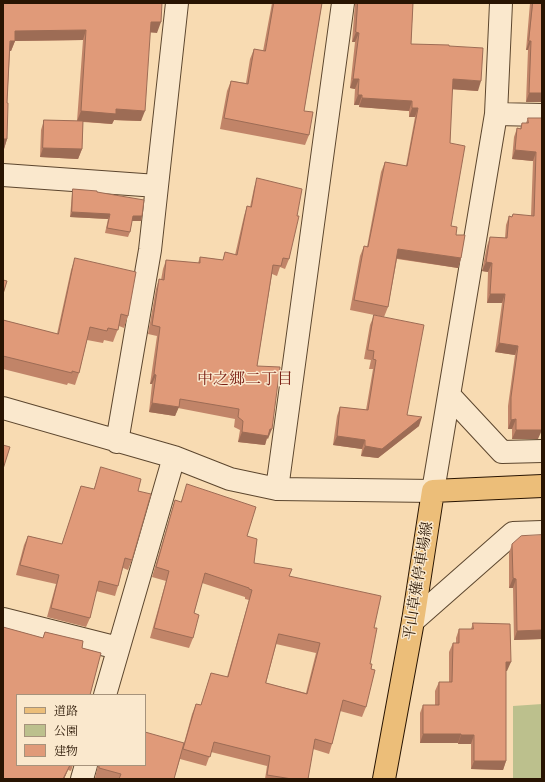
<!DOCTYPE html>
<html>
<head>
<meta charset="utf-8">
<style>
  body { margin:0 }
  #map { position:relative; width:545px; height:782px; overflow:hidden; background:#f8dbb2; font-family:Alegreya,"Noto Serif JP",serif }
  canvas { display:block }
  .frame { position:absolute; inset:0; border:4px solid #281402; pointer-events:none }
  .legend { position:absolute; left:16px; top:694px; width:130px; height:72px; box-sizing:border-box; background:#fae8cd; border:1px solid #a6937c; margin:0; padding:5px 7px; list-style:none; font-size:12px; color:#281402 }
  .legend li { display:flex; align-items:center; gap:8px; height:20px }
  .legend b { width:20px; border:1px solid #a6937c }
</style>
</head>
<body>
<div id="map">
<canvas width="545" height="782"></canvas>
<div class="frame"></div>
<ul class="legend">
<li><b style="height:5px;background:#ecbe79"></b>道路</li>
<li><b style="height:11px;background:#bcc08d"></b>公園</li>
<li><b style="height:11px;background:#e09a79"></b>建物</li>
</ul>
</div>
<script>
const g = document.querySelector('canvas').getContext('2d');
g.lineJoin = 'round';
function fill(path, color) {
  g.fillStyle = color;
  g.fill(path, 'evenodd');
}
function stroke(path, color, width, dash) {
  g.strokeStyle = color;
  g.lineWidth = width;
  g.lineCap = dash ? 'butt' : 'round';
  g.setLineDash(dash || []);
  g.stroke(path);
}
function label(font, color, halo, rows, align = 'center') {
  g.font = font + ' Alegreya,"Noto Serif JP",serif';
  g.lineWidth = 3;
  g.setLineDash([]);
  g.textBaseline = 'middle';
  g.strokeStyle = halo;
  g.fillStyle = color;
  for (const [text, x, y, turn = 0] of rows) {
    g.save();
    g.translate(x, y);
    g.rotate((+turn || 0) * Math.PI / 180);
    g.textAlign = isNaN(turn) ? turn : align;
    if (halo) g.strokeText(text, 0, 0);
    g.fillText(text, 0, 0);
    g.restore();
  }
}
const green = new Path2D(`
  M 542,704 L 542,779 L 513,779 L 513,706 Z`);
const minor = new Path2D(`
  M 496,114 L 542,115
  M 3,175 L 157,186
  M 449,395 L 502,452 L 542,451
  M 3,408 L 174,457 L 230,479 L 277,489 L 433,491 L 496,114 L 501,3
  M 117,442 L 150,250 L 177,3
  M 277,489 L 343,3
  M 3,619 L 118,648
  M 413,621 L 513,533 L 542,532
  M 105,695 L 174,457
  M 82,779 L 86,765`);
const major = new Path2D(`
  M 384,779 L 413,621 L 433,491 L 542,486`);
const wall = new Path2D(`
  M 3,3 L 157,33 L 150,32 L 141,121 L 114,120 L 112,124 L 83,122 L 82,149 L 78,159 L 40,157 L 41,130 L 44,120 L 77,121 L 83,40 L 15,41 L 11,51 L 10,51 L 7,103 L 7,139 L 4,149 L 3,149 Z
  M 272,3 L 322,3 L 304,111 L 309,135 L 305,145 L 220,129 L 227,91 L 231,81 L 246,83 L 250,59 L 254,49 L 263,51 Z
  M 355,3 L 413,3 L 411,44 L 449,46 L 478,91 L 452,89 L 450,143 L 451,226 L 456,235 L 461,258 L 458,268 L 397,259 L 388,307 L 384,317 L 350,310 L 360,256 L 364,246 L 367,247 L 381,172 L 385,162 L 406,166 L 415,117 L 409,117 L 409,111 L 359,107 L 359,105 L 354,105 L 355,89 L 350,88 L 355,42 L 352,42 Z
  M 530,3 L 542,3 L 542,102 L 526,102 L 528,50 L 526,50 Z
  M 528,118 L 542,118 L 538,439 L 512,439 L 512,429 L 508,429 L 508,406 L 515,355 L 495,352 L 502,303 L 487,303 L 488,272 L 482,271 L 487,246 L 490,237 L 505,238 L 506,225 L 509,216 L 512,217 L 531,216 L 533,161 L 512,159 L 514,137 L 517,128 L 520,129 L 522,123 L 526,123 Z
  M 257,178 L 297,216 L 289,259 L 285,269 L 280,267 L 277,276 L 272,274 L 257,366 L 268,439 L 267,438 L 265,445 L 238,442 L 240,430 L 234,427 L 235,419 L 178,408 L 175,416 L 149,412 L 152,384 L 150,384 L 157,336 L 148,334 L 156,289 L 159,279 L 161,280 L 163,269 L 166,260 L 198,263 L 200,257 L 223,260 L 225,252 L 235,255 L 244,216 L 247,206 L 250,207 L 254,188 Z
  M 73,189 L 97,192 L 142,216 L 141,221 L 132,221 L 130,232 L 128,237 L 105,233 L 108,219 L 70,217 L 72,194 Z
  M 75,258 L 128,316 L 124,328 L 119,326 L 113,342 L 104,340 L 103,343 L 87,340 L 79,373 L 75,385 L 68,383 L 67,385 L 3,369 L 3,320 L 57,334 L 71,270 Z
  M 374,315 L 407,415 L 419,426 L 378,458 L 361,456 L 362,449 L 333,445 L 337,416 L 340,407 L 366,410 L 373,369 L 369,369 L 371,360 L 364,359 L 370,325 Z
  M 101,467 L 138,491 L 132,560 L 128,570 L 123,568 L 118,586 L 115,596 L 96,591 L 90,618 L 86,627 L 47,617 L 56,584 L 16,575 L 24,545 L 28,536 L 62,544 L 81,486 L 94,489 Z
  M 187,484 L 247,536 L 254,563 L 289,576 L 374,628 L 370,664 L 371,669 L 366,707 L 362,717 L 340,711 L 332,744 L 329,754 L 313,749 L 308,779 L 265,779 L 267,766 L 211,752 L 206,766 L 180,759 L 174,779 L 99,779 L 95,778 L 98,765 L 145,765 L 184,743 L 192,714 L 196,704 L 201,705 L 211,673 L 227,677 L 249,600 L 245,599 L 245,597 L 202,583 L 194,613 L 193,638 L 189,648 L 150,638 L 166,581 L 152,577 L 172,510 L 175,500 L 181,502 ZM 276,644 L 316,653 L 306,693 L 266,683 Z
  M 542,535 L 542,639 L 514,640 L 513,588 L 509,588 L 509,553 L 512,544 Z
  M 473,623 L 507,671 L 506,671 L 506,761 L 503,770 L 471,769 L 471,744 L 458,744 L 458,743 L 420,743 L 420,713 L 423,705 L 435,705 L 435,691 L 439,682 L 449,682 L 449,652 L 453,643 L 456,643 L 456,638 L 459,629 L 471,629 Z
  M 3,627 L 43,638 L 45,632 L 83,641 L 82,648 L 101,653 L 90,695 L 17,695 L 17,765 L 73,765 L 71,771 L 68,770 L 64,779 L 3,779 Z`);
const shadedWall = new Path2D(`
  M 151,22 L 161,22 L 157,33 L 147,32 Z
  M 86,30 L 83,40 L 12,41 L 15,41 L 11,51 L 7,51 L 15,31 Z
  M 356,32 L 359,33 L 355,42 L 352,42 Z
  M 529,41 L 531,41 L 528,50 L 526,50 Z
  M 353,79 L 359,79 L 355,89 L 350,88 Z
  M 453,79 L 481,81 L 478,91 L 449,89 Z
  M 529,93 L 542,93 L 542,102 L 526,102 Z
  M 358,95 L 362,95 L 359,105 L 354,105 Z
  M 362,98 L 412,101 L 409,111 L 359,107 Z
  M 412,108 L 418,108 L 415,117 L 409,117 Z
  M 116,109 L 145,111 L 141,121 L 114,120 L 112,124 L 77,121 L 81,111 Z
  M 3,139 L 7,139 L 4,149 L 3,149 Z
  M 43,148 L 82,149 L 78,159 L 40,157 Z
  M 515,150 L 536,152 L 533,161 L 512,159 Z
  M 72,212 L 110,214 L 108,219 L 70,217 Z
  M 133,216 L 142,216 L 141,221 L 131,221 Z
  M 398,249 L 461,258 L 458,268 L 395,258 Z
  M 486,262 L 492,263 L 488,272 L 482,271 Z
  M 490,294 L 505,294 L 502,303 L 487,303 Z
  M 499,343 L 518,346 L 515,355 L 495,352 Z
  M 154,374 L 156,375 L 152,384 L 150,384 Z
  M 152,403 L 179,407 L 175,416 L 149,412 Z
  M 422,417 L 419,426 L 378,458 L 361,456 L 365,446 Z
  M 516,419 L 512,429 L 508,429 L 511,420 Z
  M 270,429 L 272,429 L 268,439 L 267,438 L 265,445 L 238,442 L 242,432 Z
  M 516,430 L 542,430 L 538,439 L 512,439 Z
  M 337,436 L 365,440 L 362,449 L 333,445 Z
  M 513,578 L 516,579 L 513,588 L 509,588 Z
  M 542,630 L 542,639 L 514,640 L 517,631 Z
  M 506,662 L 511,662 L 507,671 L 503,671 Z
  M 423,734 L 461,734 L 458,743 L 420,743 Z
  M 461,735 L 474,735 L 471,744 L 458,744 Z
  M 474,761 L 506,761 L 503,770 L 471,769 Z
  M 70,765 L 64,779 L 63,779 Z`);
const building = new Path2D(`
  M 3,3 L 162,3 L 161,22 L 151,22 L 145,111 L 116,109 L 116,114 L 81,111 L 86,30 L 15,31 L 15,41 L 10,41 L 7,103 L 8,103 L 7,139 L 3,139 Z
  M 274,3 L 322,3 L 304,111 L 313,112 L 309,135 L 224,118 L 231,81 L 248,84 L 254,49 L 265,51 Z
  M 358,3 L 413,3 L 411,44 L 449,45 L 449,46 L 483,48 L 481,81 L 453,79 L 450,143 L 465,146 L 451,226 L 457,227 L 456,235 L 465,235 L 461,258 L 398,249 L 388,307 L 354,300 L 364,246 L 368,247 L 385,162 L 407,166 L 418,108 L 412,108 L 412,101 L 362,98 L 362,95 L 358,95 L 359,79 L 353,79 L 359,33 L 356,32 Z
  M 533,3 L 542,3 L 542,93 L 529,93 L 531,41 L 529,41 Z
  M 528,118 L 542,118 L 542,430 L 516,430 L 516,419 L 511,420 L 511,397 L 518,346 L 499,343 L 505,294 L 490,294 L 492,263 L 486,262 L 490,237 L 507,238 L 509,216 L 512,217 L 513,214 L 534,216 L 536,152 L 515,150 L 517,128 L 521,129 L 522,123 L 528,123 Z
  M 44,120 L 83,121 L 82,149 L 43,148 Z
  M 257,178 L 302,189 L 297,216 L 299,216 L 289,259 L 283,258 L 281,266 L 273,265 L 257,366 L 280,367 L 272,429 L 270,429 L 268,436 L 242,432 L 243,421 L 238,417 L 239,409 L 180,399 L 179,407 L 152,403 L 156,375 L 154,374 L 160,327 L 152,325 L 159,279 L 164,280 L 166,260 L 200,263 L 200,257 L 223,260 L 225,252 L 237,255 L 247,206 L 251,207 Z
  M 73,189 L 97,191 L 97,192 L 144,200 L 142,216 L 133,216 L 130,232 L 107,228 L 110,214 L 72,212 Z
  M 75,258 L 136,272 L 128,316 L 121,314 L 118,330 L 108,328 L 107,331 L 90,327 L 79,373 L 72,371 L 72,373 L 3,356 L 3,320 L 58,334 Z
  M 3,280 L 7,281 L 3,294 Z
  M 374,315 L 424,325 L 407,415 L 422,417 L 382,449 L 365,446 L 365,440 L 337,436 L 340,407 L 368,410 L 376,360 L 373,359 L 374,351 L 368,350 Z
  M 3,445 L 10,447 L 3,469 Z
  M 101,467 L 141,479 L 138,491 L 151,494 L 132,560 L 125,558 L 118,586 L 99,581 L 90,618 L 51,608 L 59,575 L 20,565 L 28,536 L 62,544 L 81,486 L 94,489 Z
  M 187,484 L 256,507 L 247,536 L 257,539 L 254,563 L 292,569 L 289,576 L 381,596 L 374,628 L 377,628 L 370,664 L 372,664 L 371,669 L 375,670 L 366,707 L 343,700 L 332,744 L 315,739 L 308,779 L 292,779 L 267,775 L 270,756 L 214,742 L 210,757 L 183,749 L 196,704 L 201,705 L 211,673 L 228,677 L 252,590 L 249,589 L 249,588 L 205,573 L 194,613 L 199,615 L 193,638 L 154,628 L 169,571 L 156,567 L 175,500 L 181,502 ZM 279,634 L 320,643 L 307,694 L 266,683 Z
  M 542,535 L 542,630 L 517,631 L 516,579 L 513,578 L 512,544 L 521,536 Z
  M 473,623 L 510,624 L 511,662 L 506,662 L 506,761 L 474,761 L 474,735 L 461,735 L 461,734 L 423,734 L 423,705 L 439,705 L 439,682 L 452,682 L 453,643 L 459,643 L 459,629 L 473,629 Z
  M 3,627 L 43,638 L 45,632 L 83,641 L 82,648 L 101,653 L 90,695 L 17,695 L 17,765 L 70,765 L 63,779 L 3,779 Z
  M 145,732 L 184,743 L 174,779 L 119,779 L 121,774 L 99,768 L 99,765 L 145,765 Z`);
const streetNames = [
  ["平山草薙停車場線",419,581,-81]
];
const neighbourhoodNames = [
  ["中之郷二丁目",245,380]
];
fill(green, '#bcc08d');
stroke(minor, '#5c462e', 24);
stroke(major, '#281402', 24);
stroke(minor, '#fae8cd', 22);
stroke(major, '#ecbe79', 22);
fill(wall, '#c18468');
fill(shadedWall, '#9d6c55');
fill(building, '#e09a79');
stroke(building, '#9d6c55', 1);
label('15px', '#281402', '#fae8cd', streetNames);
label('16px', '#7a1f14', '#fae8cd', neighbourhoodNames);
</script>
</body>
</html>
